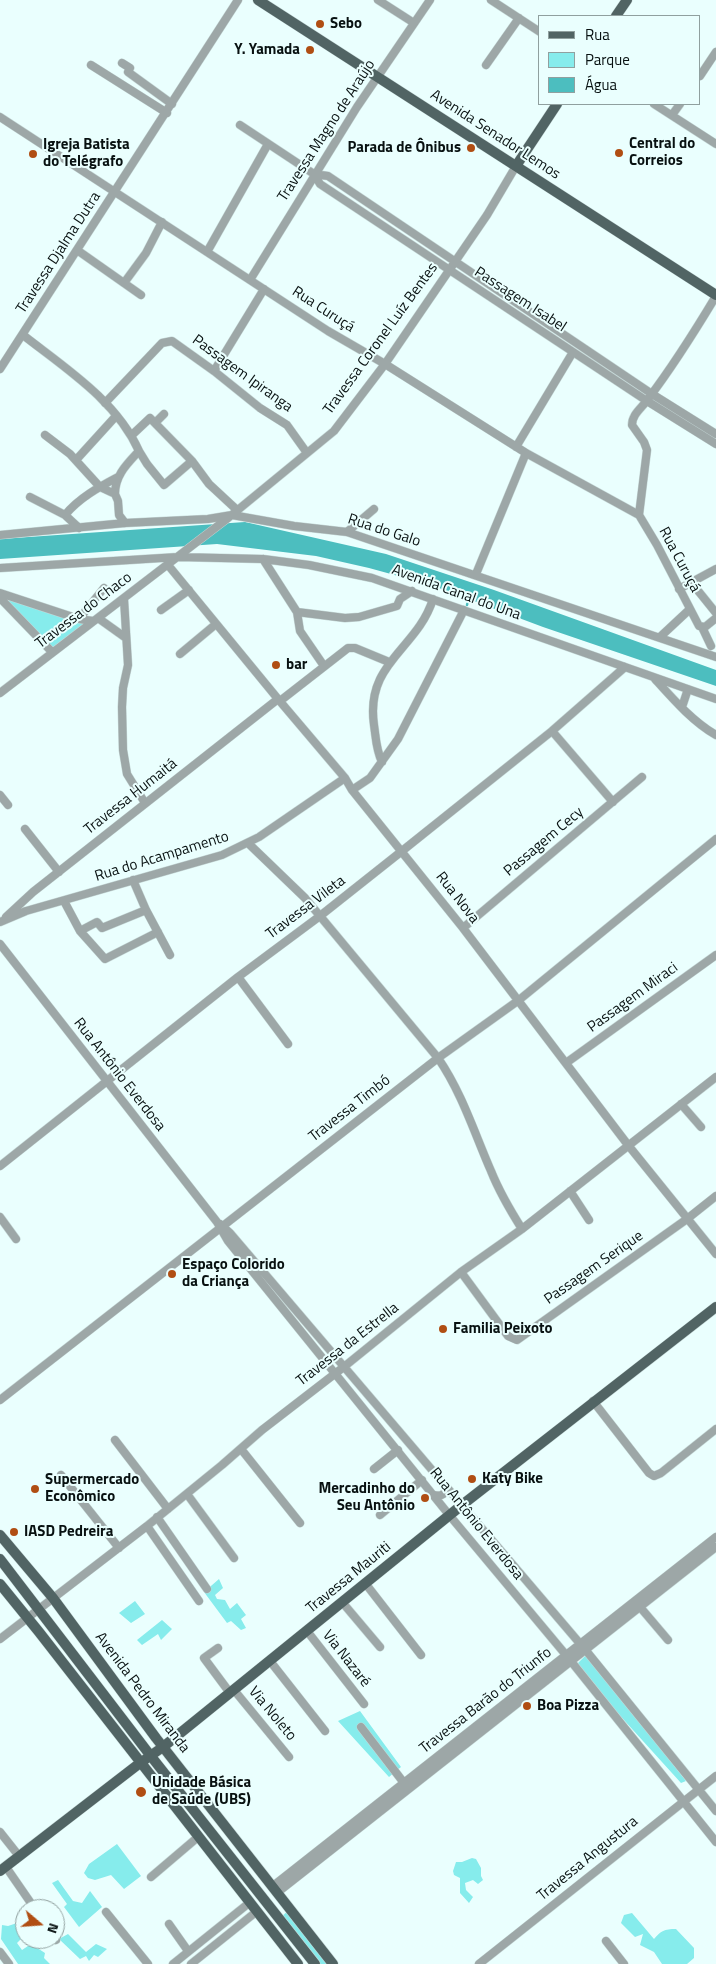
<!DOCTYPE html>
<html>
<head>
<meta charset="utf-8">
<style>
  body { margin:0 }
  #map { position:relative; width:716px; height:1964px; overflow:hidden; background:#eafffe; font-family:"Titillium Web",sans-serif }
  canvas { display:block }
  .legend { position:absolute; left:538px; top:15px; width:162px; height:90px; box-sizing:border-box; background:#eafffe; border:1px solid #90a09f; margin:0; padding:6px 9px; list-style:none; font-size:15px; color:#081111 }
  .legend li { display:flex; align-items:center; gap:10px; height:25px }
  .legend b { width:25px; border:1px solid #90a09f }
  .north { position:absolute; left:15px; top:1899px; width:50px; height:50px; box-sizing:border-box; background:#eafffe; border:1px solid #90a09f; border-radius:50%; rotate:108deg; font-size:14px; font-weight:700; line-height:20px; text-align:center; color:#081111 }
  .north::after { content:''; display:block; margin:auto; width:18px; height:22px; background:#b04e13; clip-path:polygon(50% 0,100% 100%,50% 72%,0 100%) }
</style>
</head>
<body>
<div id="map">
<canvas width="716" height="1964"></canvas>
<ul class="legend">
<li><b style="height:6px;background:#516464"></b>Rua</li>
<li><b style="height:14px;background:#86ecec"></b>Parque</li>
<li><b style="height:14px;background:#4cbebf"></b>Água</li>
</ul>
<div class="north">N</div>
</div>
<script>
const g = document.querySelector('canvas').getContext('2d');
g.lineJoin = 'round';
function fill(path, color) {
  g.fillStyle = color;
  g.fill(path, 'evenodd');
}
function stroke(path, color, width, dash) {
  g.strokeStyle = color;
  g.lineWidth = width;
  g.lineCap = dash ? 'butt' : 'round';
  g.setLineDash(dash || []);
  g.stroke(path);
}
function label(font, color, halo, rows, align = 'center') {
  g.font = font + ' "Titillium Web",sans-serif';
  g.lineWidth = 4;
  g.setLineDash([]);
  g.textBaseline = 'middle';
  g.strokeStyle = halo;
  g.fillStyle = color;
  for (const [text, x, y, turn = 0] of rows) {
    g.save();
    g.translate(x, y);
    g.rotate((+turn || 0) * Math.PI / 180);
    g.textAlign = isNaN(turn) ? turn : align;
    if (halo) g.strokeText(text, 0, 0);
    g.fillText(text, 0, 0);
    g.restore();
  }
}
const green = new Path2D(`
  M 0,595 L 89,622 L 56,652 Z
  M 219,1579 L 223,1588 L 215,1595 L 217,1599 L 225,1600 L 230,1609 L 237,1603 L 246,1615 L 241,1619 L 246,1628 L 241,1630 L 231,1621 L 227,1623 L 204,1592 Z
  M 135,1601 L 145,1614 L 131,1623 L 119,1613 Z
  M 162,1620 L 172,1629 L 161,1640 L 158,1634 L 142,1645 L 137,1640 Z
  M 588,1653 L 686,1781 L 681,1783 L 575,1666 Z
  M 360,1711 L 401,1767 L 389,1777 L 338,1721 Z
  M 117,1844 L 141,1876 L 124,1889 L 111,1875 L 95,1880 L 88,1878 L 84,1873 L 89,1864 Z
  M 472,1858 L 476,1859 L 481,1868 L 481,1876 L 483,1880 L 478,1884 L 473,1880 L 465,1883 L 466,1890 L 473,1897 L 469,1903 L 460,1893 L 460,1878 L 454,1875 L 453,1871 L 456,1862 L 462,1862 Z
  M 58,1880 L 73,1901 L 82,1903 L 90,1891 L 102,1907 L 79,1927 L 64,1907 L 67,1904 L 52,1883 Z
  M 289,1910 L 331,1964 L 319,1964 L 281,1917 Z
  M 632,1913 L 654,1939 C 661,1931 664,1929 676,1929 L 694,1948 L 694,1958 L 687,1964 L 662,1964 L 654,1952 L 640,1945 L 643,1934 L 635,1937 L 621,1923 L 624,1915 Z
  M 17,1923 L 23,1925 L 25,1935 L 17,1943 L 22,1950 L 31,1944 L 45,1953 L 44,1958 L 50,1964 L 18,1964 L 1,1939 L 2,1925 L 8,1926 Z
  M 68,1934 L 86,1952 L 96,1944 L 107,1949 L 98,1957 L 94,1955 L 89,1961 L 86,1956 L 80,1959 L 59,1939 Z`);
const water = new Path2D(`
  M 245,522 L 386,554 L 494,590 L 716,670 L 716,686 L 543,627 L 431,585 L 369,568 L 316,556 L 217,544 L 0,559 L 0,539 Z`);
const stream = new Path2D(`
  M 467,605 L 469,597`);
const minor = new Path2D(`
  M 378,0 L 414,23
  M 491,0 L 540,32
  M 122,63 L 130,68 L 128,72 L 172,104
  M 91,65 L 167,113
  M 486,65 L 519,18
  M 700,76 L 716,52
  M 654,104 L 716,144
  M 672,115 L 680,104
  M 0,117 L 328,331 L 385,364 L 526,453 L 639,515 L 657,545 L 699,626 L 705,627 L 716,618
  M 240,125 L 314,174 L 328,176 L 652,394 L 716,434
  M 314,174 L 320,184 L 647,401 L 716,444
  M 77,250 L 141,295
  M 207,252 L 268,144
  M 250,280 L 357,107 L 430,0
  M 124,283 L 146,253 L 162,222
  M 23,335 C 65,368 116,400 139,451 C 127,464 115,475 115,494
  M 0,369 L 238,0
  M 214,371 L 264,289
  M 105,403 L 162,343 L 172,341 L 214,371 L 260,408 L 287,425 L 307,453
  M 155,423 L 164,414
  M 45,435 L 70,454 L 100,487 L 115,494 L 118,501 L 119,515 L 125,523
  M 132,435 L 150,418 L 192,461 L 209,484 L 237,510
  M 516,447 L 573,352
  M 139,451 L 147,464 L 164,485 L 192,461
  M 76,460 L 116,416
  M 30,497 L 65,515 L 79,528
  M 65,515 C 79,498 99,487 118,477
  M 639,515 L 647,450 L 644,442 L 632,425 C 632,414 642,408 648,399 C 673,366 695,331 716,296
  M 347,532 L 374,509
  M 0,535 L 125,523 L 208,519 L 232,515 L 294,526 L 347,532 L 716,657
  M 263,559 L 297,612 L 300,631 L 324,666
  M 168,565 L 278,699 L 345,778 L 352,790 L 463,928 L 628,1145 L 716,1254
  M 0,568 L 178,557 L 263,559 L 309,565 L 372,578 L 716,699
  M 476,574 L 526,453
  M 691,582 L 716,613
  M 679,589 L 716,569
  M 0,593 L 79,619 L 93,621
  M 0,598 L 52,652
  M 124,599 L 128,665 L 123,688 L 122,707 L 123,750 L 127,774 L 145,803
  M 161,610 L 189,590
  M 297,612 L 345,618 L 359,617 L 397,606 L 400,599 L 412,591
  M 98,618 L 126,638
  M 79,619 L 104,588
  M 702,627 L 711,646
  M 660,637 L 690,609
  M 180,654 L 216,624
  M 655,679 C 673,699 693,722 716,735
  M 0,693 L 228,518 L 334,431 L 385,364 L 487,215 L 516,166
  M 280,701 L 348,648 L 355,648 L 389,662
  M 682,707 L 688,689
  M 552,731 L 613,802
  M 382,762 C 376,750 376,738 374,725 C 365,662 417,650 433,599
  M 352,790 L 370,778 L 398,739 L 464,610
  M 0,795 L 8,805
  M 25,829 L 59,872
  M 249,844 L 305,898 L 438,1058 C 462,1093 474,1132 491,1171 C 499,1191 510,1210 522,1229
  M 133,880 L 146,910 L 170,955
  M 64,901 L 80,931 L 105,959 L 158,932
  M 6,917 L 33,892 L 278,699
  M 0,922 L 26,911 L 222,855 L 259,837 L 345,778
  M 463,928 L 642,777
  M 80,931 L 97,922 L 102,928 L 146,910
  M 0,944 L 217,1222 L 228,1241 L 450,1516 L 566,1655 L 716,1842
  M 238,977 L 288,1044
  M 566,1063 L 716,955
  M 681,1104 L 701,1127
  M 0,1166 L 238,977 L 320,916 L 402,851 L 552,731 L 625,667
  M 570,1191 L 589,1220
  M 0,1217 L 16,1239
  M 220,1224 L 230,1233 L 588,1653 L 716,1811
  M 461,1272 L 508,1336 L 517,1340 L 687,1219 L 716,1196
  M 0,1400 L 438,1058 L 519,1000 L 716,839
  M 593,1401 L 649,1473 L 654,1476 L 661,1473 L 716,1429
  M 115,1440 L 168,1509
  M 241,1449 L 300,1523
  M 374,1469 L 398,1450
  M 61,1475 L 119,1548
  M 187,1494 L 234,1558
  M 434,1495 C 442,1497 446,1494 446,1486
  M 380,1515 L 422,1480
  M 157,1517 L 207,1589
  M 147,1526 L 199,1601
  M 365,1583 L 421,1655
  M 342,1602 L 380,1647
  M 640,1607 L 668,1640
  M 307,1631 L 364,1704
  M 0,1639 L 147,1526 L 222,1465 L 262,1430 L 345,1366 L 461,1272 L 522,1229 L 716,1077
  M 218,1648 L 204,1658 L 230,1693
  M 270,1661 L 325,1731
  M 234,1690 L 289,1757
  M 361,1727 L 404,1783
  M 0,1832 L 19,1856
  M 6,1867 L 35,1909
  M 151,1877 L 198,1837
  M 273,1886 L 716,1537
  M 278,1892 L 716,1547
  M 106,1912 L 148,1964
  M 169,1924 L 188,1951
  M 55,1938 L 56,1940
  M 606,1941 L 624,1964
  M 0,1952 L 9,1964
  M 173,1964 L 249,1903
  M 191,1964 L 256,1912
  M 479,1964 L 716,1776`);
const major = new Path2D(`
  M 258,0 L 716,295
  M 616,16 L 627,0
  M 516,166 L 557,104
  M 0,1535 L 53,1598 L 156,1738 L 333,1964
  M 0,1559 L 150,1755 L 315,1964
  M 0,1584 L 39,1632 L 298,1964
  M 0,1871 L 140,1763 L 163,1747 L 462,1505 L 716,1307`);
const markers = [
  [320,24,5,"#b04e13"],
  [310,50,5,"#b04e13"],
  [471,148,5,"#b04e13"],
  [619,153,5,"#b04e13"],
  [33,154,5,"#b04e13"],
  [276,665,5,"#b04e13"],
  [172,1274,5,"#b04e13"],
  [443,1329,5,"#b04e13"],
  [472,1479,5,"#b04e13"],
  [35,1489,5,"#b04e13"],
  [425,1498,5,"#b04e13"],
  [14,1532,5,"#b04e13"],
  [527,1706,5,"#b04e13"],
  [141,1792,6,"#b04e13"]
];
const poiNames = [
  ["Sebo",330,24],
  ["Y. Yamada",300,50,"right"],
  ["Central do",629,144],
  ["Correios",629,161],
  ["Igreja Batista",43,145],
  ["do Telégrafo",43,162],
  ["Parada de Ônibus",461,148,"right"],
  ["bar",286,665],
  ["Espaço Colorido",182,1265],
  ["da Criança",182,1282],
  ["Familia Peixoto",453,1329],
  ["Katy Bike",482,1479],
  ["Supermercado",45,1480],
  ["Econômico",45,1497],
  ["Mercadinho do",415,1489,"right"],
  ["Seu Antônio",415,1506,"right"],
  ["IASD Pedreira",24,1532],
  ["Boa Pizza",537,1706],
  ["Unidade Básica",152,1783],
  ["de Saúde (UBS)",152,1800]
];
const streetNames = [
  ["Travessa Magno de Araújo",327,131,-57],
  ["Avenida Senador Lemos",495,135,33],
  ["Travessa Djalma Dutra",59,253,-57],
  ["Passagem Isabel",520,300,33],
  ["Rua Curuçá",323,310,33],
  ["Travessa Coronel Luíz Bentes",381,339,-54],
  ["Passagem Ipiranga",242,374,36],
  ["Rua do Galo",384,531,18],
  ["Rua Curuçá",679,560,62],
  ["Avenida Canal do Una",456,593,20],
  ["Travessa do Chaco",84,611,-37],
  ["Travessa Humaitá",131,797,-38],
  ["Passagem Cecy",544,842,-40],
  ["Rua do Acampamento",162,857,-17],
  ["Rua Nova",457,898,52],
  ["Travessa Vileta",306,908,-37],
  ["Passagem Miraci",633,998,-36],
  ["Rua Antônio Everdosa",119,1075,52],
  ["Travessa Timbó",350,1109,-38],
  ["Passagem Serique",594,1268,-35],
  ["Travessa da Estrella",348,1345,-38],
  ["Rua Antônio Everdosa",476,1524,51],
  ["Travessa Mauriti",349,1578,-39],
  ["Via Nazaré",346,1659,52],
  ["Avenida Pedro Miranda",142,1693,53],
  ["Travessa Barão do Triunfo",486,1701,-38],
  ["Via Noleto",272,1714,50],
  ["Travessa Angustura",588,1859,-39]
];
fill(green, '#86ecec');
fill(water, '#4cbebf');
stroke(stream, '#4cbebf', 2.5);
stroke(minor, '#c6d9d8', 9);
stroke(major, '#c6d9d8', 11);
stroke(minor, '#9da7a7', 8);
stroke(major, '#516464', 10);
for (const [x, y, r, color] of markers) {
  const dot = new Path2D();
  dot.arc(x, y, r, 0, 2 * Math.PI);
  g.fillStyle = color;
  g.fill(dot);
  stroke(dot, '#eafffe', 2);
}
label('bold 15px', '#081111', '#eafffe', poiNames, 'left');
label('15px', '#081111', '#eafffe', streetNames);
</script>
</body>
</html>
